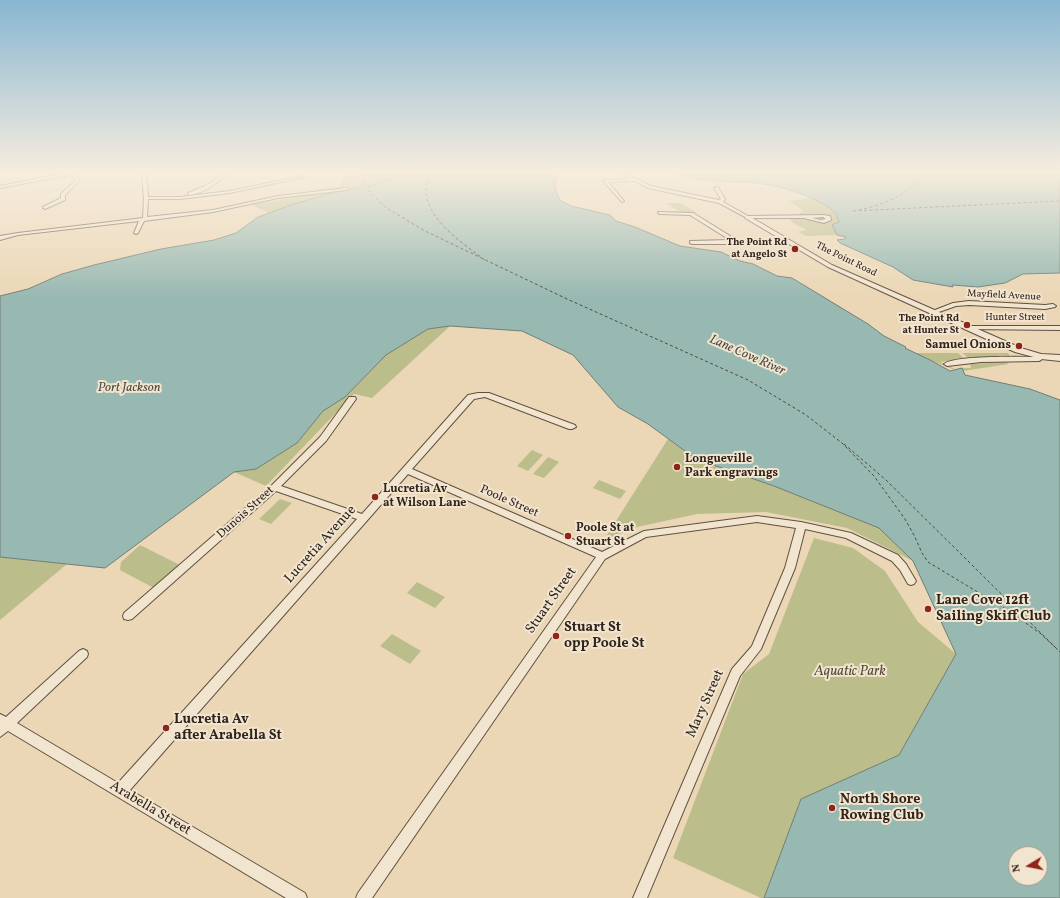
<!DOCTYPE html>
<html>
<head>
<meta charset="utf-8">
<style>
  body { margin:0 }
  #map { position:relative; width:1060px; height:898px; overflow:hidden; background:#ebd7b6; font-family:Vollkorn,serif }
  canvas { display:block }
  .north { position:absolute; left:1008px; top:846px; width:40px; height:40px; box-sizing:border-box; background:#f2e5d0; border:1px solid #a59888; border-radius:50%; rotate:260deg; font-size:11px; font-weight:700; line-height:16px; text-align:center; color:#31241b }
  .north::after { content:''; display:block; margin:auto; width:14px; height:18px; background:#8f2418; clip-path:polygon(50% 0,100% 100%,50% 72%,0 100%) }
</style>
</head>
<body>
<div id="map">
<canvas width="1060" height="898"></canvas>
<div class="north">N</div>
</div>
<script>
const g = document.querySelector('canvas').getContext('2d');
g.lineJoin = 'round';
function fill(path, color) {
  g.fillStyle = color;
  g.fill(path, 'evenodd');
}
function stroke(path, color, width, dash) {
  g.strokeStyle = color;
  g.lineWidth = width;
  g.lineCap = dash ? 'butt' : 'round';
  g.setLineDash(dash || []);
  g.stroke(path);
}
function label(font, color, halo, rows, align = 'center') {
  g.font = font + ' Vollkorn,serif';
  g.lineWidth = 4;
  g.setLineDash([]);
  g.textBaseline = 'middle';
  g.strokeStyle = halo;
  g.fillStyle = color;
  for (const [text, x, y, turn = 0] of rows) {
    g.save();
    g.translate(x, y);
    g.rotate((+turn || 0) * Math.PI / 180);
    g.textAlign = isNaN(turn) ? turn : align;
    if (halo) g.strokeText(text, 0, 0);
    g.fillText(text, 0, 0);
    g.restore();
  }
}
const green = new Path2D(`
  M 356,172 L 363,172 L 365,174 L 362,187 L 324,195 L 269,213 L 252,205 L 317,193 L 316,189 L 338,187 L 343,180 L 344,175 Z
  M 812,198 C 824,204 834,208 839,222 L 832,225 L 837,235 L 806,236 L 798,232 L 807,230 L 793,223 L 787,215 L 797,215 L 803,211 L 796,205 L 788,201 Z
  M 666,203 L 681,203 L 697,213 L 682,213 Z
  M 450,326 L 372,398 L 354,394 L 266,486 L 234,472 L 256,469 L 297,443 L 323,411 L 345,397 L 386,355 L 428,329 Z
  M 914,353 L 958,353 L 965,359 L 940,362 L 955,369 L 952,369 Z
  M 962,353 L 1008,353 L 1010,356 L 970,359 Z
  M 1006,362 L 1009,364 L 963,371 L 962,368 L 971,368 L 970,364 Z
  M 668,439 L 696,459 L 774,486 L 879,527 L 913,561 L 847,528 L 766,512 L 697,514 L 637,527 L 604,540 Z
  M 532,450 L 543,455 L 528,471 L 517,466 Z
  M 548,457 L 559,462 L 544,478 L 533,474 Z
  M 599,480 L 626,491 L 620,499 L 593,488 Z
  M 280,499 L 292,503 L 271,524 L 259,519 Z
  M 814,538 L 853,548 L 885,571 L 918,622 L 956,654 L 899,755 L 801,799 L 764,898 L 761,898 L 673,858 L 743,674 L 769,654 Z
  M 140,545 L 182,566 L 158,585 L 152,587 L 120,570 L 121,562 Z
  M 0,557 L 67,564 L 0,620 Z
  M 417,582 L 445,597 L 435,608 L 407,593 Z
  M 392,634 L 421,651 L 410,664 L 380,646 Z`);
const water = new Path2D(`
  M 363,172 L 558,172 L 555,187 L 558,196 L 560,200 L 571,206 L 610,215 L 616,221 L 635,227 L 680,246 L 721,252 L 740,261 L 753,264 L 777,276 L 792,278 L 868,324 L 884,336 L 906,347 L 905,348 L 932,361 L 950,371 L 962,368 L 965,375 L 1030,389 L 1060,400 L 1060,898 L 764,898 L 801,799 L 899,755 L 956,654 L 913,561 L 879,528 L 774,486 L 696,459 L 648,424 L 618,407 L 573,355 L 522,331 L 450,326 L 428,329 L 386,355 L 345,397 L 323,411 L 297,443 L 256,469 L 234,472 L 105,568 L 0,557 L 0,296 L 28,289 L 62,274 L 94,265 L 161,249 L 214,240 L 236,233 L 258,217 L 288,206 L 324,195 L 362,187 L 365,174 ZM 1016,854 L 1040,854 L 1040,878 L 1016,878 Z
  M 669,172 L 1060,172 L 1060,273 L 1023,274 L 1005,283 L 978,287 L 952,285 L 953,287 L 913,280 L 893,267 L 840,243 L 837,240 L 845,239 L 846,237 L 837,235 L 832,225 L 839,222 C 835,209 827,206 816,200 C 792,189 765,182 739,182 C 716,181 691,181 669,172 Z`);
const ferry = new Path2D(`
  M 412,172 L 368,187 L 368,190 L 385,207 L 423,230 L 567,299 L 748,380 L 806,415 L 842,443 L 874,476 L 905,519 L 914,535 L 922,553 L 928,562 L 1009,611 L 1041,634 L 1060,652
  M 431,172 C 429,177 426,182 426,187 C 424,219 464,244 486,261
  M 859,210 C 883,205 912,194 924,172
  M 853,211 L 1060,201
  M 844,444 L 886,480 L 1056,648`);
const minor = new Path2D(`
  M 70,172 L 80,172 L 79,173 L 74,174 L 80,180 L 65,195 L 65,200 L 45,209 L 43,208 L 43,207 L 61,198 L 61,194 L 76,180 L 70,175 L 0,188 L 0,186 Z
  M 139,172 L 144,172 L 146,173 L 148,197 L 180,197 L 230,191 L 302,176 L 304,177 L 230,193 L 180,199 L 148,199 L 147,217 L 213,210 L 278,196 L 347,188 L 349,189 L 347,190 L 278,198 L 213,212 L 144,221 L 138,233 L 136,234 L 134,233 L 139,221 L 18,235 L 0,240 L 0,236 L 18,233 L 143,218 L 144,198 L 142,174 Z
  M 220,172 L 224,172 L 227,175 C 217,183 201,195 188,195 L 188,193 L 205,186 L 222,175 Z
  M 619,172 L 623,172 L 651,186 L 719,200 L 721,199 L 714,188 L 718,187 L 725,199 L 723,202 L 748,216 L 823,215 L 830,216 L 831,220 L 824,223 L 804,218 L 747,218 L 719,203 L 648,188 L 635,181 L 608,182 L 624,201 L 622,202 L 603,181 L 605,180 L 631,179 ZM 823,217 L 826,219 L 821,220 L 812,218 Z
  M 658,212 L 693,213 L 735,239 L 735,240 L 788,240 L 791,242 L 788,244 L 692,244 L 690,243 L 690,241 L 730,240 L 690,215 L 660,214 L 658,213 Z
  M 969,301 L 1045,305 L 1053,304 L 1056,306 L 1055,307 L 1045,309 L 969,305 L 956,306 L 933,314 L 930,312 L 953,303 Z
  M 969,326 L 1060,326 L 1060,330 L 967,329 L 966,328 Z
  M 1041,354 L 1044,356 L 1041,360 L 1039,361 L 981,362 L 947,366 L 944,364 C 955,355 1020,357 1037,357 Z
  M 478,393 L 489,393 L 575,425 L 576,427 L 572,429 L 569,429 L 485,397 L 474,399 L 412,469 L 602,552 L 644,531 L 757,516 L 801,522 L 851,533 L 898,555 L 906,564 L 916,581 L 914,584 L 911,585 L 908,584 L 900,570 L 892,561 L 846,538 L 805,529 L 795,568 L 761,649 L 740,676 L 647,898 L 633,898 L 732,669 L 752,646 L 785,568 L 796,528 L 757,522 L 646,537 L 605,559 L 372,898 L 356,898 L 358,893 L 596,557 L 408,474 L 130,790 L 305,893 L 307,898 L 286,898 L 8,731 L 0,737 L 0,714 L 6,717 L 79,651 L 83,649 L 87,651 L 88,654 L 87,657 L 17,723 L 118,783 L 357,519 L 276,491 L 132,619 L 128,620 L 124,619 L 123,616 L 124,613 L 272,485 L 320,437 L 349,397 L 355,397 L 356,399 L 326,441 L 281,486 L 362,514 L 468,395 Z`);
const tertiary = new Path2D(`
  M 745,216 L 749,216 L 832,265 L 1021,348 L 1041,354 L 1060,355 L 1060,361 L 1041,359 L 1015,352 L 828,267 L 745,218 Z`);
const markers = [
  [795,249,4,"#8f2418"],
  [967,325,4,"#8f2418"],
  [1019,346,4,"#8f2418"],
  [677,467,4,"#8f2418"],
  [375,497,4,"#8f2418"],
  [568,536,4,"#8f2418"],
  [928,609,4,"#8f2418"],
  [556,636,4,"#8f2418"],
  [166,728,4,"#8f2418"],
  [832,808,4,"#8f2418"]
];
const farPoinames = [
  ["The Point Rd",787,243],
  ["at Angelo St",787,255],
  ["The Point Rd",959,319],
  ["at Hunter St",959,331]
];
const farStreetnames = [
  ["The Point Road",846,260,26],
  ["Mayfield Avenue",1004,296,3],
  ["Hunter Street",1015,318]
];
const poiNames = [
  ["Samuel Onions",1011,346,"right"],
  ["Longueville",685,460],
  ["Park engravings",685,474],
  ["Lucretia Av",383,490],
  ["at Wilson Lane",383,504],
  ["Poole St at",576,529],
  ["Stuart St",576,543]
];
const streetNames = [
  ["Poole Street",509,502,24],
  ["Dunois Street",246,513,-42]
];
const waterNames = [
  ["Lane Cove River",747,356,24],
  ["Port Jackson",129,389]
];
const nearStreetnames = [
  ["Lucretia Avenue",321,545,-48],
  ["Stuart Street",552,601,-55],
  ["Mary Street",706,704,-66],
  ["Arabella Street",150,809,31]
];
const nearPoinames = [
  ["Lane Cove 12ft",936,601],
  ["Sailing Skiff Club",936,617],
  ["Stuart St",564,628],
  ["opp Poole St",564,644],
  ["Lucretia Av",174,720],
  ["after Arabella St",174,736],
  ["North Shore",840,800],
  ["Rowing Club",840,816]
];
const nearParknames = [
  ["Aquatic Park",850,672]
];
fill(green, '#bbbd8b');
fill(water, '#98b9b2');
stroke(water, '#6f7d76', 1);
stroke(ferry, '#4b4941', 1, [3, 2.5]);
stroke(minor, '#605142', 2);
stroke(tertiary, '#605142', 2);
fill(minor, '#f2e5d0');
fill(tertiary, '#f2e5d0');
const sky = g.createLinearGradient(0, 0, 0, 297);
sky.addColorStop(0, '#88b6d2');
sky.addColorStop(0.58, '#f6edde');
sky.addColorStop(1, '#f6edde00');
g.fillStyle = sky;
g.fillRect(0, 0, 1060, 297);
for (const [x, y, r, color] of markers) {
  const dot = new Path2D();
  dot.arc(x, y, r, 0, 2 * Math.PI);
  g.fillStyle = color;
  g.fill(dot);
  stroke(dot, '#f2e5d0', 1.5);
}
label('bold 10px', '#31241b', '#f2e5d0', farPoinames, 'right');
label('10px', '#31241b', '#f2e5d0', farStreetnames);
label('bold 12px', '#31241b', '#f2e5d0', poiNames, 'left');
label('12px', '#31241b', '#f2e5d0', streetNames);
label('italic 13px', '#4b4941', '#f2e5d0', waterNames);
label('14px', '#31241b', '#f2e5d0', nearStreetnames);
label('bold 14px', '#31241b', '#f2e5d0', nearPoinames, 'left');
label('italic 14px', '#544a37', '#f2e5d0', nearParknames);
</script>
</body>
</html>
